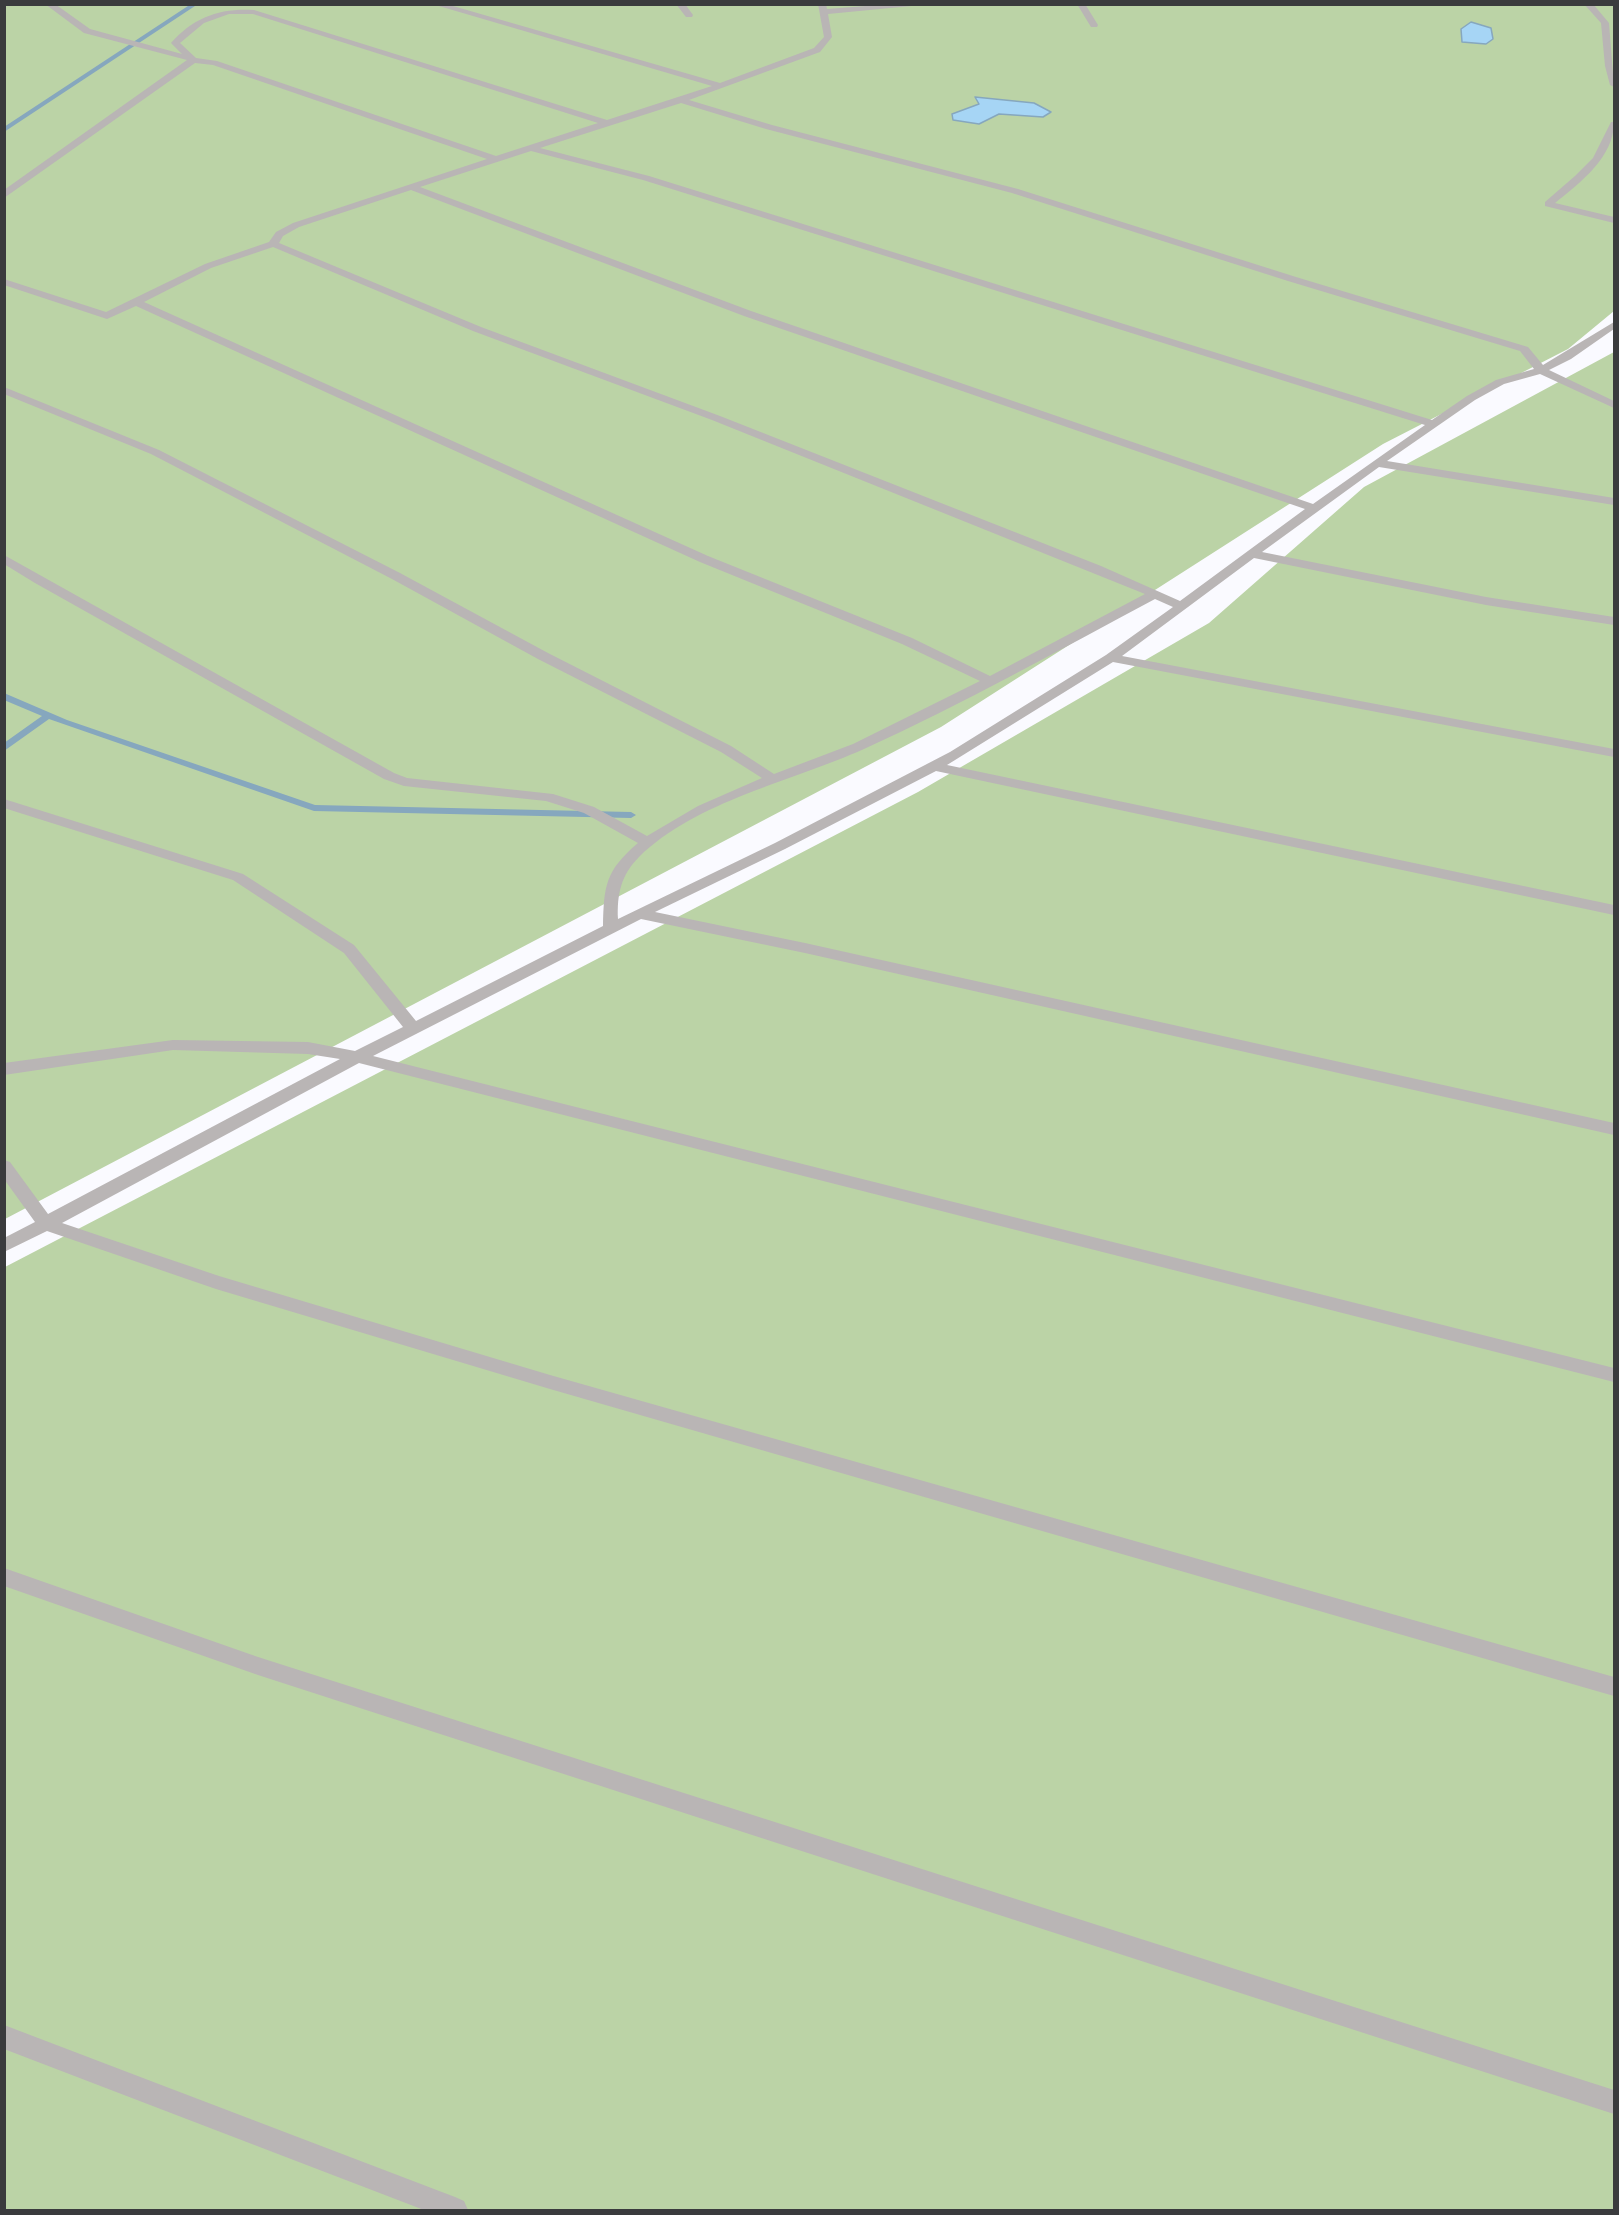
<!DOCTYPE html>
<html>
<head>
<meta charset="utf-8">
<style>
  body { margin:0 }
  #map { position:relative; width:1619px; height:2215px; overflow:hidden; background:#fafaff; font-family:Inter,sans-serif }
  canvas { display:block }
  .frame { position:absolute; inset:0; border:6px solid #3a3b3d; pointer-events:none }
</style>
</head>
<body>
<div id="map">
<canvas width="1619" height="2215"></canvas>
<div class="frame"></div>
</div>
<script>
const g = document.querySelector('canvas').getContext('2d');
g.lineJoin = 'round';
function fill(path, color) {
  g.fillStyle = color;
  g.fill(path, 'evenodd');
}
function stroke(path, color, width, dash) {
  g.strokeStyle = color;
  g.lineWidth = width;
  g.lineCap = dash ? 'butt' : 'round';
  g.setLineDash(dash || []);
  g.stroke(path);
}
const green = new Path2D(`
  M 4,5 L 1614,5 L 1614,311 L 1568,349 L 1383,444 L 941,727 L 5,1219 Z
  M 1614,352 L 1614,2210 L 5,2210 L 5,1267 L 918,792 L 1209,623 L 1364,487 Z`);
const water = new Path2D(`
  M 1471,22 L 1491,28 L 1493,39 L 1486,44 L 1462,42 L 1461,29 Z
  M 975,97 L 1034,103 L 1051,112 L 1043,117 L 999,114 L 979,124 L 953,120 L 952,114 L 979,104 Z`);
const stream = new Path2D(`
  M 191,4 L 198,4 L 4,132 L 4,127 Z
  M 4,693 L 67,720 L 315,805 L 631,812 L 636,815 L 631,818 L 314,811 L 49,719 L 4,751 L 4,743 L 42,716 L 4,700 Z`);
const service = new Path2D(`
  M 45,4 L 55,4 L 90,29 L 182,54 L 171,43 C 194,17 220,8 254,10 L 607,120 L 712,86 L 432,4 L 446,4 L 720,83 L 814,48 L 824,37 L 818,4 L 826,4 L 827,9 L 891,4 L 932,4 L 828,14 L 832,37 L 820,52 L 689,100 L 772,125 L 1018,189 L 1296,277 L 1528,347 L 1543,365 L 1614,322 L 1614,329 L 1571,359 L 1549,370 L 1614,401 L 1614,408 L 1540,374 L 1504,384 L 1475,400 L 1387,461 L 1614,498 L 1614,505 L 1379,467 L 1262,552 L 1486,597 L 1614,617 L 1614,625 L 1486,605 L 1254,558 L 1122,656 L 1614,749 L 1614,757 L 1113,662 L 947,765 L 1614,905 L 1614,915 L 936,771 L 785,849 L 655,912 L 805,943 L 1614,1123 L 1614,1135 L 805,953 L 641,919 L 373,1056 L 1614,1368 L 1614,1382 L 359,1063 L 62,1223 L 219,1276 L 550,1375 L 1614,1677 L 1614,1696 L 550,1389 L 216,1289 L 47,1231 L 4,1252 L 4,1238 L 35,1222 L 4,1179 L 4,1160 L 10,1162 L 48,1214 L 340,1059 L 308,1054 L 173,1050 L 4,1075 L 4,1063 L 173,1040 L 308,1042 L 355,1051 L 403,1027 L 344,953 L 233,880 L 4,808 L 4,799 L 243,874 L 354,945 L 416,1021 L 603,926 C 604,886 605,871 638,843 L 584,813 L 546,801 L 404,786 L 384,779 L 35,583 L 4,564 L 4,555 L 394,773 L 407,778 L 553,794 L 594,807 L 647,836 L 698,806 L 762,778 L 721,752 L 538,659 L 392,579 L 151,454 L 4,394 L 4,387 L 159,450 L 400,573 L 548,653 L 731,746 L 774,774 L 853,744 L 980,681 L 902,644 L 700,562 L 136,306 L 107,319 L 4,285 L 4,279 L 106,312 L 205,264 L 269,242 L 276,232 L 293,223 L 487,159 L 213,65 L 195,63 L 4,198 L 4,190 L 187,60 L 84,33 ZM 229,14 L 253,14 L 598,123 L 496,156 L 217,61 L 196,58 L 180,43 L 204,23 ZM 681,103 L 766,129 L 1012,193 L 1288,281 L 1520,351 L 1534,369 L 1496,380 L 1467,396 L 1432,420 L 649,176 L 540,148 ZM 531,151 L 643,180 L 1425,425 L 1313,504 L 751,311 L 420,187 ZM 411,190 L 744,316 L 1305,509 L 1180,601 L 1101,566 L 720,416 L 481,327 L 279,243 L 283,236 L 299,227 ZM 273,247 L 473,331 L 712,420 L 1145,594 L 990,676 L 912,638 L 708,556 L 144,302 L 211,268 ZM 1155,599 L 1173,607 L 1106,655 L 950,752 L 775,843 L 618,919 C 617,894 621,875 639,857 C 696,801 793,781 864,749 C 963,704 1059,650 1155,599 Z
  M 676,4 L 685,4 L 693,15 L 692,17 L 686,17 Z
  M 1077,4 L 1085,4 L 1098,25 L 1097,27 L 1091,27 Z
  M 1584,4 L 1593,4 L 1609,23 L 1614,87 L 1610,85 L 1605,66 L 1601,23 Z
  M 1611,122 L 1614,122 C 1614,157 1581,182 1555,203 L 1614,217 L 1614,223 L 1545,206 L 1545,202 L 1575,176 L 1593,158 Z
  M 4,1568 L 258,1657 L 1614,2090 L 1614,2114 L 258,1675 L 4,1586 Z
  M 4,2025 L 455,2197 L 464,2201 L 468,2210 L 424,2210 L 4,2049 Z`);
fill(green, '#bbd3a6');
fill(water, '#a6d5f5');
stroke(water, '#86a7be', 1.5);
fill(stream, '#86a7be');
fill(service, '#b9b5b5');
</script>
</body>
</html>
